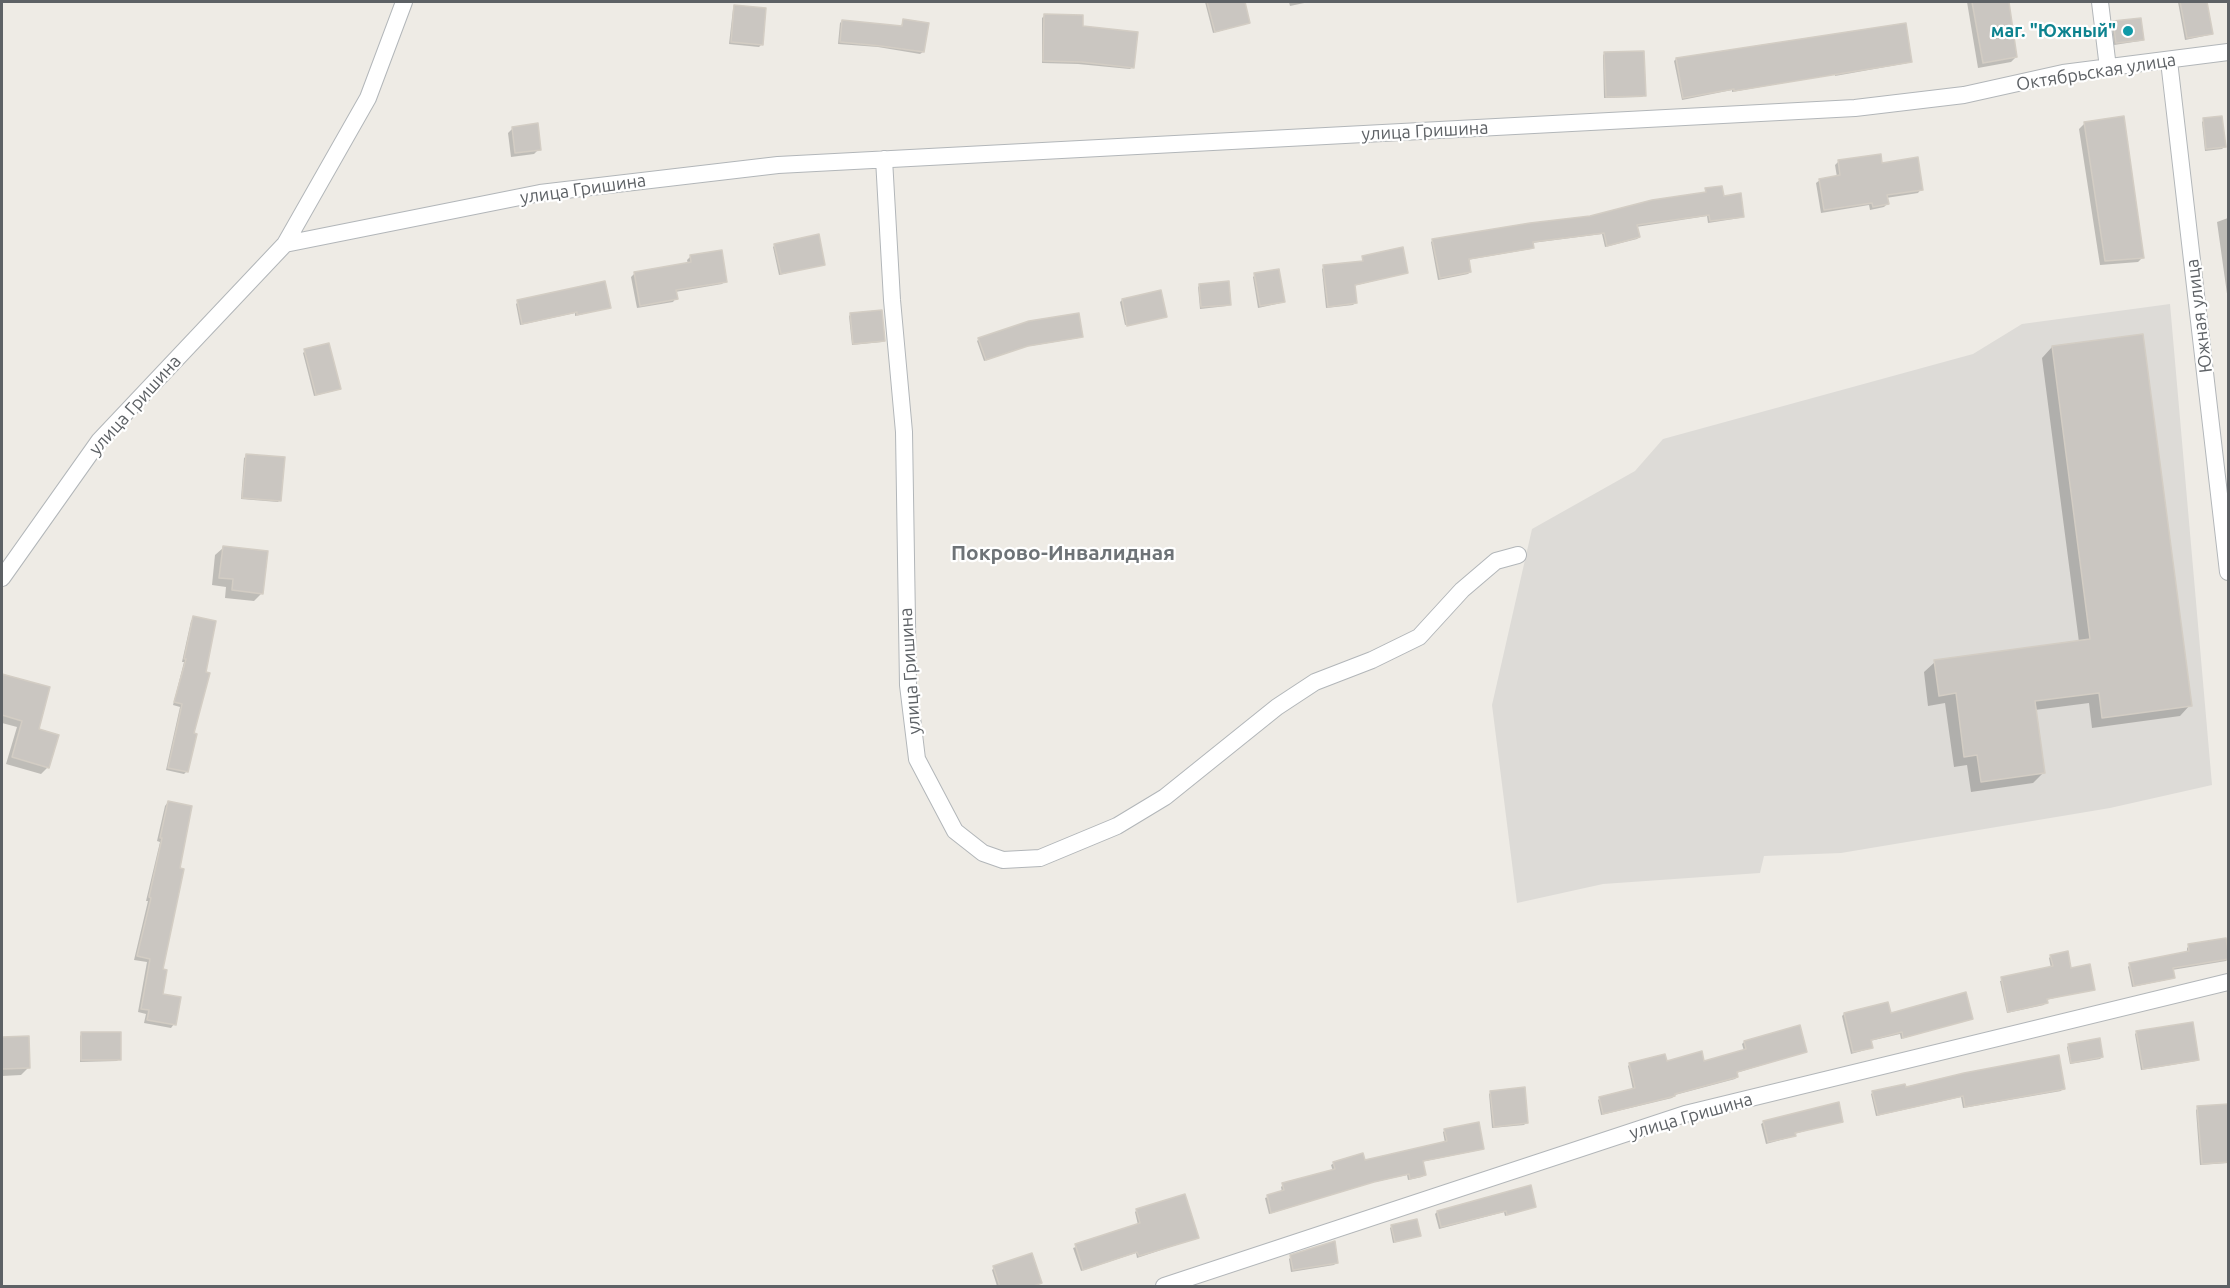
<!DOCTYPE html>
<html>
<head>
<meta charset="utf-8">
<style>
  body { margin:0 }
  #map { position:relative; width:2230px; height:1288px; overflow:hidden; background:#eeebe5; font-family:Ubuntu,sans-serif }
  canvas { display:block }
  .frame { position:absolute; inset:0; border:3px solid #5d6165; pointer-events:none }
</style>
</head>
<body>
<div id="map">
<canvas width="2230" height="1288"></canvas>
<div class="frame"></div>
</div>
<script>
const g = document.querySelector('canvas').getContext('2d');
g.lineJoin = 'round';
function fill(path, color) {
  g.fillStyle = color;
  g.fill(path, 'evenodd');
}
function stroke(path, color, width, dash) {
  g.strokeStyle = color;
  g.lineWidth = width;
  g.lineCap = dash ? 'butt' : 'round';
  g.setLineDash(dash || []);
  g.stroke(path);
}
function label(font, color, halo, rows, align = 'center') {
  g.font = font + ' Ubuntu,sans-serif';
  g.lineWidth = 4.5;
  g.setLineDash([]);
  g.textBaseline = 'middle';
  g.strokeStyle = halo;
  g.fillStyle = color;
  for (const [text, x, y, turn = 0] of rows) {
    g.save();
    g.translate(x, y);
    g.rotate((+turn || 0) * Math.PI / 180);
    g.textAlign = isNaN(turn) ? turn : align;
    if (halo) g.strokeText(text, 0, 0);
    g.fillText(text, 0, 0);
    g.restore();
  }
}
const industrial = new Path2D(`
  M 2170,304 L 2212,785 L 2110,808 L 1841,853 L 1764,856 L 1760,873 L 1603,884 L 1517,903 L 1492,705 L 1532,529 L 1635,471 L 1663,439 L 1973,354 L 2022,324 Z`);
const shadow = new Path2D(`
  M 1205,2 L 1243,2 L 1248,23 L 1213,33 Z
  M 1289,2 L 1309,2 L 1290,6 Z
  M 1967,2 L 2008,2 L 2016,57 L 2011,62 L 1978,68 Z
  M 2178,2 L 2205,2 L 2211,33 L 2209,35 L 2185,40 Z
  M 735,7 L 761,45 L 759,47 L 729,44 L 733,9 Z
  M 1045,15 L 1133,67 L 1130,69 L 1078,64 L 1042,63 L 1042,18 Z
  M 903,20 L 923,52 L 920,54 L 878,47 L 838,44 L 840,23 L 842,21 L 901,27 Z
  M 2114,23 L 2142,39 L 2140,41 L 2114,45 L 2112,25 Z
  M 1605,53 L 1644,95 L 1642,97 L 1604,98 L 1603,55 Z
  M 1676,59 L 1910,61 L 1908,63 L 1835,76 L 1835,74 L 1732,92 L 1732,90 L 1682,100 L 1674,61 Z
  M 2122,118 L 2143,257 L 2138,262 L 2100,265 L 2079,129 L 2084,124 Z
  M 2204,120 L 2224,147 L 2222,149 L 2205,151 L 2202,122 Z
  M 513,128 L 539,149 L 534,154 L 511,157 L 508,133 Z
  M 1838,162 L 1881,164 L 1921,189 L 1918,193 L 1886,198 L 1887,204 L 1884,207 L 1870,210 L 1869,205 L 1821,213 L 1816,183 L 1820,180 L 1837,177 L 1835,165 Z
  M 1704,191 L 1705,200 L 1722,197 L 1742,216 L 1740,218 L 1708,223 L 1707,216 L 1636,227 L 1639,237 L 1637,239 L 1605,247 L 1602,234 L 1532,243 L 1533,247 L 1531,249 L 1467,260 L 1470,272 L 1468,274 L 1438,280 L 1431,242 L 1433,240 L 1590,218 L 1704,194 Z
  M 2228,218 L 2228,301 L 2217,222 Z
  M 775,245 L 824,264 L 779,275 L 773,247 Z
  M 690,257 L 725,281 L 722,284 L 675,292 L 676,298 L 673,302 L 637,308 L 631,277 L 634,274 L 688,264 L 687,260 Z
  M 1363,258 L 1407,273 L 1353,286 L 1355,303 L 1353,305 L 1326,308 L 1322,269 L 1324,267 L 1361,263 Z
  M 1255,275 L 1283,301 L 1281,303 L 1258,308 L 1253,277 Z
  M 1200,285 L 1229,304 L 1227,306 L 1200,309 L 1198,287 Z
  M 1122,300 L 1165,316 L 1125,325 L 1120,302 Z
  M 518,302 L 609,308 L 575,316 L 575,313 L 520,325 L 516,304 Z
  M 851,314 L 884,340 L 882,342 L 852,345 L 849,316 Z
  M 1081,336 L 1079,338 L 1024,347 L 984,361 L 977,341 L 979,339 Z
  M 2052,347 L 2190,705 L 2180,716 L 2092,728 L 2089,703 L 2035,710 L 2043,773 L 2033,783 L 1971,792 L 1967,765 L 1954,767 L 1945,703 L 1928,706 L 1924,672 L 1935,662 L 2079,642 L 2042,358 Z
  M 305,351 L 339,388 L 337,390 L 314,396 L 303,353 Z
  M 247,456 L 280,500 L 278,502 L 241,499 L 244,458 Z
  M 223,548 L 262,593 L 254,601 L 225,598 L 226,587 L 212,585 L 215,555 Z
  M 193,618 L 192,734 L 187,771 L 184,774 L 166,770 L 180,707 L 173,705 L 184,662 L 182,662 L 191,621 Z
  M 2,676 L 48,688 L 37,730 L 48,767 L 41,774 L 6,764 L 17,727 L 2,723 Z
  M 168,802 L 161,995 L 174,1024 L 171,1028 L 144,1023 L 146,1014 L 138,1012 L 147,962 L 134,960 L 148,901 L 146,901 L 160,842 L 157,841 L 165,806 Z
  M 2189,946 L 2228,959 L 2226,961 L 2172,970 L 2173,977 L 2171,979 L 2132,987 L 2128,967 L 2130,964 L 2187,953 L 2187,948 Z
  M 2051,956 L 2093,989 L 2046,1000 L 2044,1005 L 2007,1013 L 2000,981 L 2051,968 L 2049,958 Z
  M 1844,1014 L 1890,1015 L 1971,1018 L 1901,1039 L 1900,1034 L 1870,1041 L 1871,1047 L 1869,1049 L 1851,1054 L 1842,1016 Z
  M 2137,1032 L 2198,1059 L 2196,1061 L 2141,1070 L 2135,1034 Z
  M 82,1034 L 119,1059 L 117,1061 L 80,1062 L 80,1036 Z
  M 27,1038 L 29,1067 L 21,1075 L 2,1076 L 2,1039 Z
  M 1744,1042 L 1806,1052 L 1736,1073 L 1737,1077 L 1735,1079 L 1675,1095 L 1672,1098 L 1601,1115 L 1598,1100 L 1600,1098 L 1633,1090 L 1628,1066 L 1630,1064 L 1703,1063 L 1744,1051 L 1742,1044 Z
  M 2069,1045 L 2102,1057 L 2100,1059 L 2070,1064 L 2067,1047 Z
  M 2063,1088 L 2061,1091 L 1963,1108 L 1961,1097 L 1876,1116 L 1871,1094 L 1873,1092 L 1905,1089 Z
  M 1491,1092 L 1526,1123 L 1524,1125 L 1492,1128 L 1489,1094 Z
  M 2228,1105 L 2228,1163 L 2200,1165 L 2196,1110 L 2198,1108 Z
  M 1842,1121 L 1794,1134 L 1792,1137 L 1766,1144 L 1761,1124 L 1764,1122 Z
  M 1445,1130 L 1482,1148 L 1480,1150 L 1421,1162 L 1424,1175 L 1422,1177 L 1408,1180 L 1407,1175 L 1370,1183 L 1269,1214 L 1265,1198 L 1282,1192 L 1281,1187 L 1283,1185 L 1333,1171 L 1331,1165 L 1334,1163 L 1363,1162 L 1445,1143 L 1443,1132 Z
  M 1535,1206 L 1505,1216 L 1504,1212 L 1439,1229 L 1435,1214 L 1437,1212 Z
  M 1137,1210 L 1197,1238 L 1137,1258 L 1136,1253 L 1081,1271 L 1073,1248 L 1138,1225 L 1135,1212 Z
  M 1392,1226 L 1419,1236 L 1393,1243 L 1390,1228 Z
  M 1291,1257 L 1336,1263 L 1334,1265 L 1291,1272 L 1289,1259 Z
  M 994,1268 L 1041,1282 L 1032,1286 L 997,1286 L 992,1270 Z`);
const building = new Path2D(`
  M 1207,2 L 1245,2 L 1250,23 L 1215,32 Z
  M 1972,2 L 2009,2 L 2017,57 L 1983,63 Z
  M 2180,2 L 2207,2 L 2213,34 L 2187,38 Z
  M 734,5 L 766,8 L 763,45 L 731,42 Z
  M 1044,14 L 1083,15 L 1083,26 L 1138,32 L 1134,68 L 1081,62 L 1043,61 Z
  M 2141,18 L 2144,40 L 2116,43 L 2113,21 Z
  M 903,19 L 929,23 L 924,52 L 881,46 L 840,42 L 842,20 L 902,26 Z
  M 1906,23 L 1912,62 L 1734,91 L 1734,89 L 1683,98 L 1676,58 Z
  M 1644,51 L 1646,96 L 1606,97 L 1604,52 Z
  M 2124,116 L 2144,258 L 2105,261 L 2084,122 Z
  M 2222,116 L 2226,147 L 2206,149 L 2203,118 Z
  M 538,123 L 541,150 L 515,153 L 512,127 Z
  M 1881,154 L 1882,163 L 1918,157 L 1923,190 L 1887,195 L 1889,204 L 1873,207 L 1872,203 L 1824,210 L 1819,179 L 1840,175 L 1838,160 Z
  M 1722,186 L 1724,196 L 1741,193 L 1744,217 L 1710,221 L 1709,215 L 1637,225 L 1640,237 L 1607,246 L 1604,233 L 1533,242 L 1534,248 L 1469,259 L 1471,272 L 1440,278 L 1432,239 L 1530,223 L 1590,216 L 1652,200 L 1706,192 L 1705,188 Z
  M 819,234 L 825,265 L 781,274 L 774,244 Z
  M 1403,247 L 1408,273 L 1355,285 L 1357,303 L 1328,307 L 1323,265 L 1363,261 L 1362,256 Z
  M 722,250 L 727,282 L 676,290 L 678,299 L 640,306 L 634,272 L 691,262 L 690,255 Z
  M 1279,269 L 1285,302 L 1260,306 L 1254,273 Z
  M 605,281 L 611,308 L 577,315 L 577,312 L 522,324 L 517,300 Z
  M 1229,281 L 1231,305 L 1201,307 L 1199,284 Z
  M 1161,290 L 1167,317 L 1127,326 L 1122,299 Z
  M 882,310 L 885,341 L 853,344 L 850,313 Z
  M 1079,313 L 1083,337 L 1028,346 L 986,360 L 978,338 L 1029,321 Z
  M 2143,334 L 2192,706 L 2102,718 L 2099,693 L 2035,701 L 2045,773 L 1981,782 L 1977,755 L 1964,757 L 1956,693 L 1939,696 L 1934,660 L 2090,639 L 2052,346 Z
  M 329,343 L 341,389 L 316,395 L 304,349 Z
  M 246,454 L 285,457 L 281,501 L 242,498 Z
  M 223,546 L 268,551 L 263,594 L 232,590 L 233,579 L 219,578 Z
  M 193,616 L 216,621 L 206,672 L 210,673 L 194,733 L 197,734 L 188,772 L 168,768 L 182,704 L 174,702 L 186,659 L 184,659 Z
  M 2,674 L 50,687 L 39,729 L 59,735 L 49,768 L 12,757 L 22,721 L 2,715 Z
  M 168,801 L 192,806 L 180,868 L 184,869 L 163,969 L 167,970 L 163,994 L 181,997 L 176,1025 L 147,1020 L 149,1010 L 141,1009 L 150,959 L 137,956 L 151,898 L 149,897 L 162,838 L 160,838 Z
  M 2226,938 L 2229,959 L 2173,968 L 2175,978 L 2134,986 L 2129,963 L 2189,951 L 2188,944 Z
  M 2068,951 L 2071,968 L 2090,964 L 2095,990 L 2047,999 L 2048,1003 L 2008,1012 L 2001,977 L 2053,966 L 2050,955 Z
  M 1966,992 L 1973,1019 L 1903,1038 L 1902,1032 L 1871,1040 L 1873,1048 L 1853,1052 L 1844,1013 L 1888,1002 L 1891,1013 Z
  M 2193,1022 L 2199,1060 L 2143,1069 L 2136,1031 Z
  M 1800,1025 L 1807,1052 L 1737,1072 L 1738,1077 L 1675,1094 L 1675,1096 L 1603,1114 L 1599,1097 L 1635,1088 L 1629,1063 L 1665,1054 L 1667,1061 L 1702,1051 L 1704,1061 L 1746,1049 L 1744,1041 Z
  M 81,1032 L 121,1032 L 121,1060 L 81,1060 Z
  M 29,1036 L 30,1068 L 2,1069 L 2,1037 Z
  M 2100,1038 L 2103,1057 L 2071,1063 L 2068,1044 Z
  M 2059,1055 L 2065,1089 L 1965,1107 L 1963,1096 L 1878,1115 L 1872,1091 L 1905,1084 L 1906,1087 L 1964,1073 Z
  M 1525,1087 L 1528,1123 L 1494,1127 L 1490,1091 Z
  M 1839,1102 L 1843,1122 L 1795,1133 L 1796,1136 L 1768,1142 L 1763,1121 Z
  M 2229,1104 L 2229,1162 L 2202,1164 L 2197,1106 Z
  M 1479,1122 L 1484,1149 L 1423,1161 L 1426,1175 L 1410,1179 L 1409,1174 L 1374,1182 L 1271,1213 L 1267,1195 L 1284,1190 L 1282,1183 L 1335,1169 L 1333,1162 L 1363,1153 L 1365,1160 L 1447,1141 L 1444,1129 Z
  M 1531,1185 L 1536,1207 L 1507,1215 L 1506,1211 L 1441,1227 L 1437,1211 Z
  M 1185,1194 L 1199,1238 L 1139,1256 L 1137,1252 L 1083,1270 L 1075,1244 L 1140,1223 L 1136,1209 Z
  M 1417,1219 L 1421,1236 L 1395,1242 L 1391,1225 Z
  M 1335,1241 L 1338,1263 L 1293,1270 L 1290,1255 Z
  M 1032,1253 L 1042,1283 L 1031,1287 L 1000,1287 L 993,1266 Z`);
const minor = new Path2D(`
  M 2100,2 L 2108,68
  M 2169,61 L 2228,572
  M 884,159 L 892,300 L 904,432 L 908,685 L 917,759 L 955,831 L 983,853 L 1003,860 L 1040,858 L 1117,826 L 1165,797 L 1277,707 L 1315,682 L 1372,660 L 1419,637 L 1462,590 L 1496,561 L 1518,555
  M 285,244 L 540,193 L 778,165 L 1855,108 L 1964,95 L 2063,73 L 2228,52
  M 2,578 L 99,441 L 285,244 L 368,98 L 404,2
  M 1164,1286 L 1685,1114 L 2228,982`);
const markers = [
  [2128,31,6,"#0f9aa8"]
];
const cultureNames = [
  ["маг. \"Южный\"",2116,31]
];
const streetNames = [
  ["Октябрьская улица",2096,72,-9],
  ["улица Гришина",1425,131,-3],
  ["улица Гришина",583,189,-8],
  ["Южная улица",2199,316,-97],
  ["улица Гришина",135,405,-48],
  ["улица Гришина",910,671,-94],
  ["улица Гришина",1691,1116,-16]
];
const quarterNames = [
  ["Покрово-Инвалидная",1063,553]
];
fill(industrial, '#dddbd7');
fill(shadow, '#0003');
fill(building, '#cac6c1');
stroke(building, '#d3cdc4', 1.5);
stroke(minor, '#b2b6b9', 18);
stroke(minor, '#fff', 16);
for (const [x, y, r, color] of markers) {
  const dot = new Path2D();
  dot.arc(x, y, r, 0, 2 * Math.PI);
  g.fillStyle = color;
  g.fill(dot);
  stroke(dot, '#fff', 2);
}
label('bold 18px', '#0d838f', '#fff', cultureNames, 'right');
label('18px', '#5d6165', '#fff', streetNames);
label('bold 21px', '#6e7377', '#fff', quarterNames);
</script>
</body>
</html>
